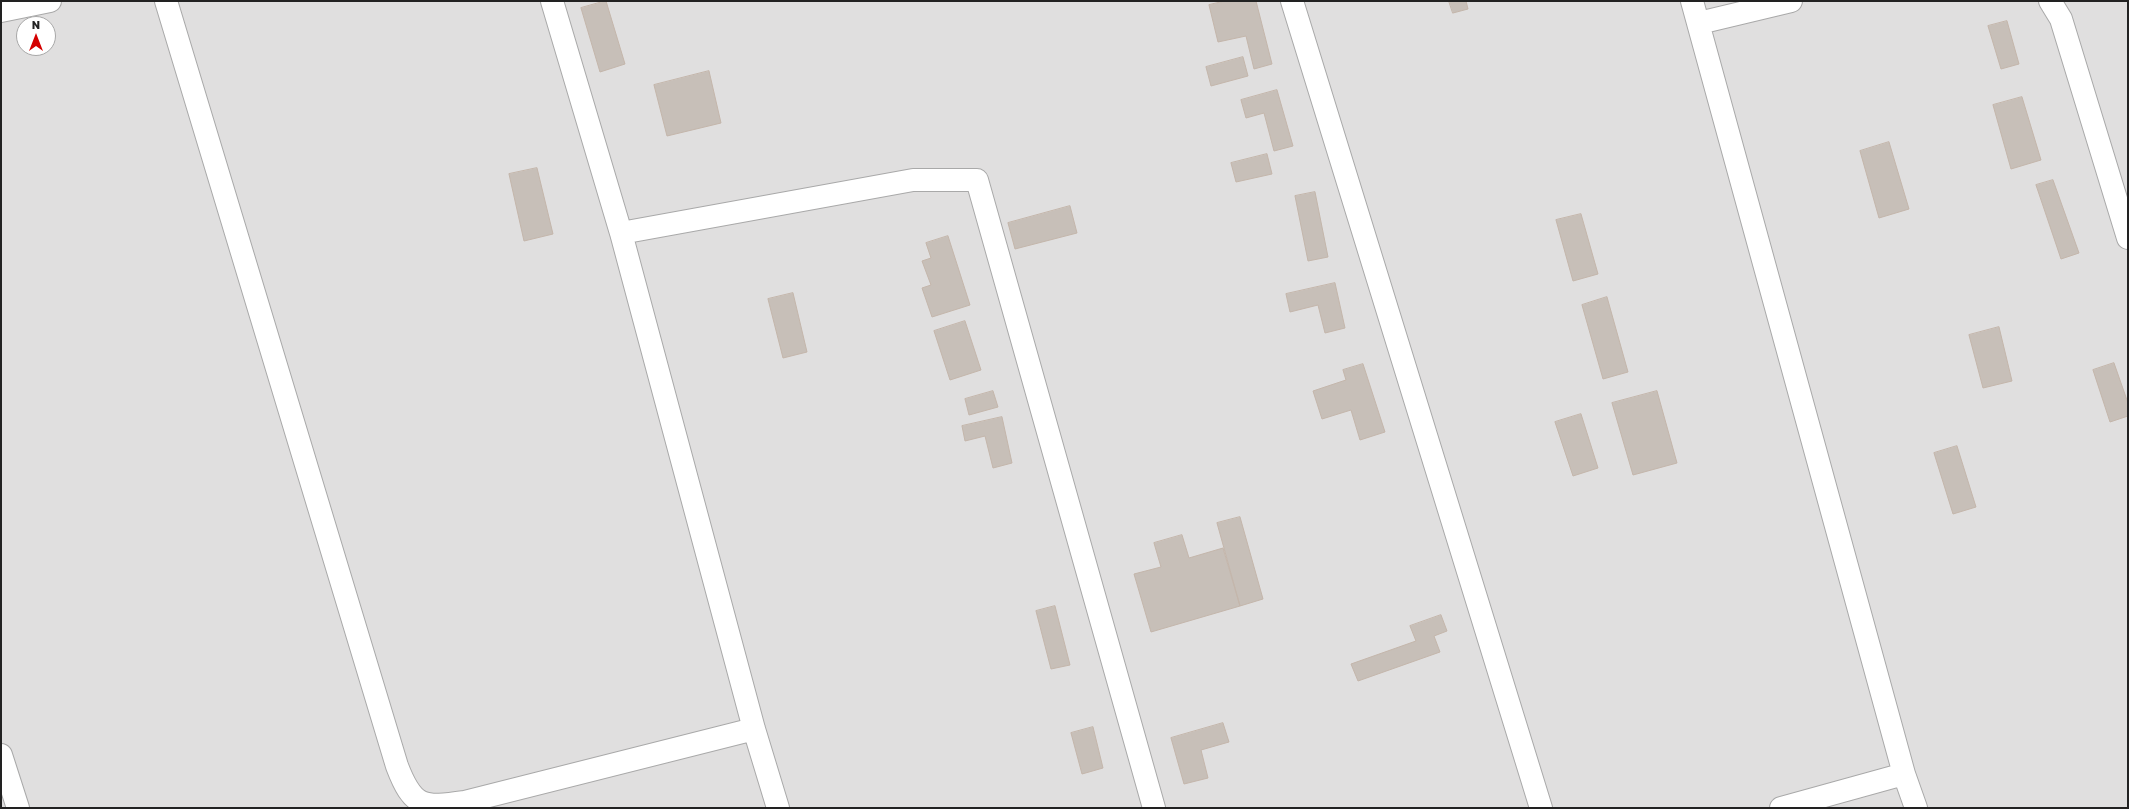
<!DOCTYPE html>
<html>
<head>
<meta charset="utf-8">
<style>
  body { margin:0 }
  #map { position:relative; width:2129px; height:809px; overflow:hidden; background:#f2efe9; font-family:"Golos Text",sans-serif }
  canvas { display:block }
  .frame { position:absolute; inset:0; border:2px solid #222; pointer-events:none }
  .north { position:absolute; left:16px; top:16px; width:40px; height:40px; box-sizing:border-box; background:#fff; border:1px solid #a7a7a7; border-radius:50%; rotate:0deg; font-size:11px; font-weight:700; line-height:16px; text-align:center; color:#222 }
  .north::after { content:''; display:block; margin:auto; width:14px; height:18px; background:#d40000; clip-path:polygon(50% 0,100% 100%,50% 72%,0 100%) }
</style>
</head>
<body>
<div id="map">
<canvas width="2129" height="809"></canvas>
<div class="frame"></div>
<div class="north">N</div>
</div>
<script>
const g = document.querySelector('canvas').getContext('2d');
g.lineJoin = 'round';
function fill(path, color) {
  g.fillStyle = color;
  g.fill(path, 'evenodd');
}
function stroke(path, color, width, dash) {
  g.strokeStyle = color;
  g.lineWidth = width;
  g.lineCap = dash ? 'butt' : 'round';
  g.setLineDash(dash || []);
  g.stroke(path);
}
const residential = new Path2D(`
  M 1,1 L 2128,1 L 2128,808 L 1,808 ZM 24,24 L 48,24 L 48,48 L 24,48 Z`);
const building = new Path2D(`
  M 606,1 L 625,64 L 600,72 L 581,8 Z
  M 1225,1 L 1256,1 L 1272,64 L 1254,69 L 1246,36 L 1218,42 L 1209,5 Z
  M 1449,1 L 1466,1 L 1468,9 L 1453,13 Z
  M 2007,21 L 2019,64 L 2001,69 L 1988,26 Z
  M 1243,57 L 1248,76 L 1211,86 L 1206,67 Z
  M 709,71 L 721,123 L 667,136 L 654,85 Z
  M 1277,90 L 1293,146 L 1274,151 L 1264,113 L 1246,118 L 1241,100 Z
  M 2022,97 L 2041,160 L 2011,169 L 1993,105 Z
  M 1889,142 L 1909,209 L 1879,218 L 1860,151 Z
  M 1267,154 L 1272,174 L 1236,182 L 1231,163 Z
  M 537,168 L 553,234 L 524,241 L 509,174 Z
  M 2053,180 L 2079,253 L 2061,259 L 2036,185 Z
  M 1315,192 L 1328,257 L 1308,261 L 1295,196 Z
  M 1070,206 L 1077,233 L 1015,249 L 1008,223 Z
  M 1581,214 L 1598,274 L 1573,281 L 1556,220 Z
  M 948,236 L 970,305 L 932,317 L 922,288 L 931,285 L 922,261 L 931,258 L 926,243 Z
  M 1335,283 L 1345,328 L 1325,333 L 1318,305 L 1290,312 L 1286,294 Z
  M 793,293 L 807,352 L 783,358 L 768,299 Z
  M 1607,297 L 1628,372 L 1603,379 L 1582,305 Z
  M 965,321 L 981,370 L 950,380 L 934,331 Z
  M 1999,327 L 2012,381 L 1983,388 L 1969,335 Z
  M 2114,363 L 2128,403 L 2128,416 L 2110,422 L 2093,370 Z
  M 1363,364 L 1385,432 L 1360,440 L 1351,410 L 1322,419 L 1313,391 L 1346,380 L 1343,370 Z
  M 993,391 L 998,407 L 969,415 L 965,399 Z
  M 1657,391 L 1677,463 L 1633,475 L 1612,403 Z
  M 1581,414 L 1598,468 L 1573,476 L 1555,422 Z
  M 1002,417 L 1012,463 L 993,468 L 985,436 L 965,441 L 962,426 Z
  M 1957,446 L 1976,507 L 1953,514 L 1934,453 Z
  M 1240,517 L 1263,599 L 1240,606 L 1217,523 Z
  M 1182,535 L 1189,558 L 1223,548 L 1240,606 L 1151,632 L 1134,574 L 1161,567 L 1154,543 Z
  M 1055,606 L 1070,665 L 1051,669 L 1036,611 Z
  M 1441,615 L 1447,631 L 1434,636 L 1440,652 L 1358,681 L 1351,664 L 1416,641 L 1410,626 Z
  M 1223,723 L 1229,742 L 1201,750 L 1208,778 L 1184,784 L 1171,738 Z
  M 1093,727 L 1103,768 L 1082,774 L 1071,733 Z`);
const minor = new Path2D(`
  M 166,1 L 397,766 C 413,808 423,808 465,802 L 754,729
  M 552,1 L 621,233 L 754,729 L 778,808
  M 1292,1 L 1541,808
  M 1692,1 L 1904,774 L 1781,808
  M 2050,1 L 2061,19 L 2128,238
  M 1,11 L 50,1
  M 1699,23 L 1791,1
  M 621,233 L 913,180 L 977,180 L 1154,808
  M 1,755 L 18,808
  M 1904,774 L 1916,808`);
fill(residential, '#e0dfdf');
fill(building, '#c7bfb8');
stroke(building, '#c4b6ab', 1);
stroke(minor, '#a9a9a9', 24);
stroke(minor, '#fff', 22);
</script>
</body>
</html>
